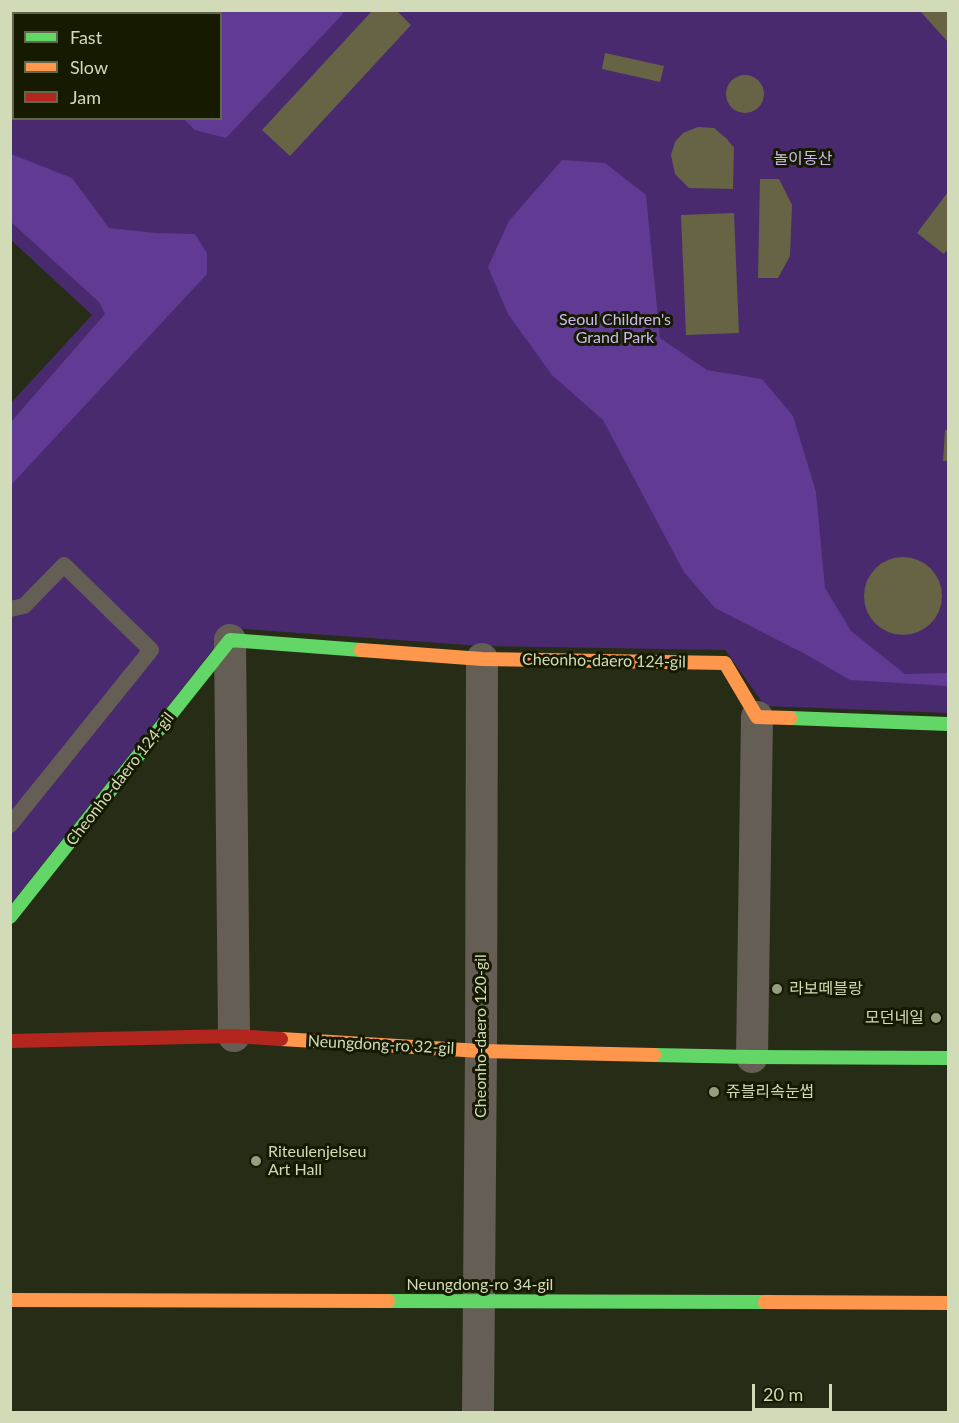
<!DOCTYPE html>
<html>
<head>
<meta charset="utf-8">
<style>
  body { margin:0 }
  #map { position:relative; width:959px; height:1423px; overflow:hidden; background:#272c16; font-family:Lato,sans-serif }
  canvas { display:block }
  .frame { position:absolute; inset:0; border:12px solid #d2dbb8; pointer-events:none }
  .legend { position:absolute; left:12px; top:12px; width:210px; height:108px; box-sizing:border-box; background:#151a00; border:2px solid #61674a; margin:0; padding:8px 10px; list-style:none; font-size:18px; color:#d2dbb8 }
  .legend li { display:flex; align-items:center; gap:12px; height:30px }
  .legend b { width:30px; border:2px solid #61674a }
  .scale { position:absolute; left:752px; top:1384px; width:80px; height:27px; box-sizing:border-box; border:3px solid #d2dbb8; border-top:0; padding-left:8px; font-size:18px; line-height:21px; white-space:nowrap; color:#d2dbb8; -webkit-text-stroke:4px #151a00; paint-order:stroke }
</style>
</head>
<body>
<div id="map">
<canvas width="959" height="1423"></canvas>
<div class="frame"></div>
<ul class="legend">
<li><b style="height:8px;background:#63d668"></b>Fast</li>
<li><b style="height:8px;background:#ff974d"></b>Slow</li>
<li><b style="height:8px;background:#b3261e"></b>Jam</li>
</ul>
<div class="scale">20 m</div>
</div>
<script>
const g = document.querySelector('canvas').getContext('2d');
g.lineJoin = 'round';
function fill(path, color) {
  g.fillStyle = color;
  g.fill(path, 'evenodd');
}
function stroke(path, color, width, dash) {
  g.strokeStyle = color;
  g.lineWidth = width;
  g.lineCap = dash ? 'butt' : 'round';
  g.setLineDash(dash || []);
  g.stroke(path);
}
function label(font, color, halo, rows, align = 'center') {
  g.font = font + ' Lato,"Noto Sans KR",sans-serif';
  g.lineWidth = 6;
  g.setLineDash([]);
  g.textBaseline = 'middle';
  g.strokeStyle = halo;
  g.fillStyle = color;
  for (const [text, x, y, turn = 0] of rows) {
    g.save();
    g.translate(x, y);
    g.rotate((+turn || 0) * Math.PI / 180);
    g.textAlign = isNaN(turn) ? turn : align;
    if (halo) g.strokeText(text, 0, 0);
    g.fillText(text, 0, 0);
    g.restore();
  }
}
const green = new Path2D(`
  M 11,11 L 948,11 L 948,713 L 765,706 L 725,650 L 481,646 L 230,628 L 11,904 L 10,404 L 92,315 L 11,240 ZM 14,14 L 220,14 L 220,118 L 14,118 Z`);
const forest = new Path2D(`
  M 11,10 L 344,10 L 344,11 L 341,16 L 226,138 L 195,130 L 184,119 L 220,118 L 220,14 L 14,14 L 13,72 L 11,72 Z
  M 11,154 L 72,178 L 109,228 L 156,233 L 195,234 L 207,253 L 207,274 L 11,485 L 11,422 L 105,314 L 99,302 L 11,222 Z
  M 562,160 L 605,163 L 646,195 L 660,338 L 707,370 L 762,379 L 793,416 L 816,492 L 825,588 L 851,631 L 905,674 L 948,673 L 948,686 L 850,680 L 807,655 L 715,608 L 684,572 L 603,420 L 552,375 L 508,314 L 488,267 L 509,221 Z`);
const building = new Path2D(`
  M 373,10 L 396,10 L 411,25 L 290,156 L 262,130 Z
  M 919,10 L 948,10 L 948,42 Z
  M 605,53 L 664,66 L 660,82 L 602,69 Z
  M726 94a19 19 0 1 1 38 0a19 19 0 1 1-38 0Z
  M 698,127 L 714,128 L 727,139 L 734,148 L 733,189 L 689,188 L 675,174 L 671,155 L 675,142 L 683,133 Z
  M 760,179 L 779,179 L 792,205 L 790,256 L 778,278 L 758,278 Z
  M 948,192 L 948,249 L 944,254 L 917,233 Z
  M 734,213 L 739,333 L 686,335 L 681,215 Z
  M 945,430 L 948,430 L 948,461 L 943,461 Z
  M864 596a39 39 0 1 1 78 0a39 39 0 1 1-78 0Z`);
const lane = new Path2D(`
  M 10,609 L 24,606 L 64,565 L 151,650 L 10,825`);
const street = new Path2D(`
  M 230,640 L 234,1036
  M 752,1057 L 757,717
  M 478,1412 L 481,1051 L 482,659`);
const fast = new Path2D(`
  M 790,718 L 948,724
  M 10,917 L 230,640 L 361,650
  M 654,1055 L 752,1057 L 948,1058
  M 388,1301 L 765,1302`);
const slow = new Path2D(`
  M 361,650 L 482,659 L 725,663 L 757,717 L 790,718
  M 281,1039 L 481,1051 L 654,1055
  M 10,1300 L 388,1301
  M 765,1302 L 948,1303`);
const jam = new Path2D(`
  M 10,1041 L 234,1036 L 281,1039`);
const markers = [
  [777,989,6,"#969e7f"],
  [936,1018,6,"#969e7f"],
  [714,1092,6,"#969e7f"],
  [256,1161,6,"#969e7f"]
];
const parkNames = [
  ["놀이동산",803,159],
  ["Seoul Children's",615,320],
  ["Grand Park",615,338]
];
const streetNames = [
  ["Cheonho-daero 124-gil",604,661,1],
  ["Cheonho-daero 124-gil",120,779,-52],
  ["Cheonho-daero 120-gil",481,1036,-90],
  ["Neungdong-ro 32-gil",381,1045,3],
  ["Neungdong-ro 34-gil",480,1285]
];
const poiNames = [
  ["라보떼블랑",789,989],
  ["모던네일",924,1018,"right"],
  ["쥬블리속눈썹",726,1092],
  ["Riteulenjelseu",268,1152],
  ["Art Hall",268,1170]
];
fill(green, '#492a6f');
fill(forest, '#613a93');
fill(building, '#666445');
stroke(lane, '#655e55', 16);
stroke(street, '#655e55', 32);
stroke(fast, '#63d668', 14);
stroke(slow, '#ff974d', 14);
stroke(jam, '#b3261e', 14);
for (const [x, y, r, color] of markers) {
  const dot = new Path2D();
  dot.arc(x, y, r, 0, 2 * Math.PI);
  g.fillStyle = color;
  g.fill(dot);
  stroke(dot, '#151a00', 2);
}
label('16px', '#ccbaf0', '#151a00', parkNames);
label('16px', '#d2dbb8', '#151a00', streetNames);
label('16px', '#d2dbb8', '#151a00', poiNames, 'left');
</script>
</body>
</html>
